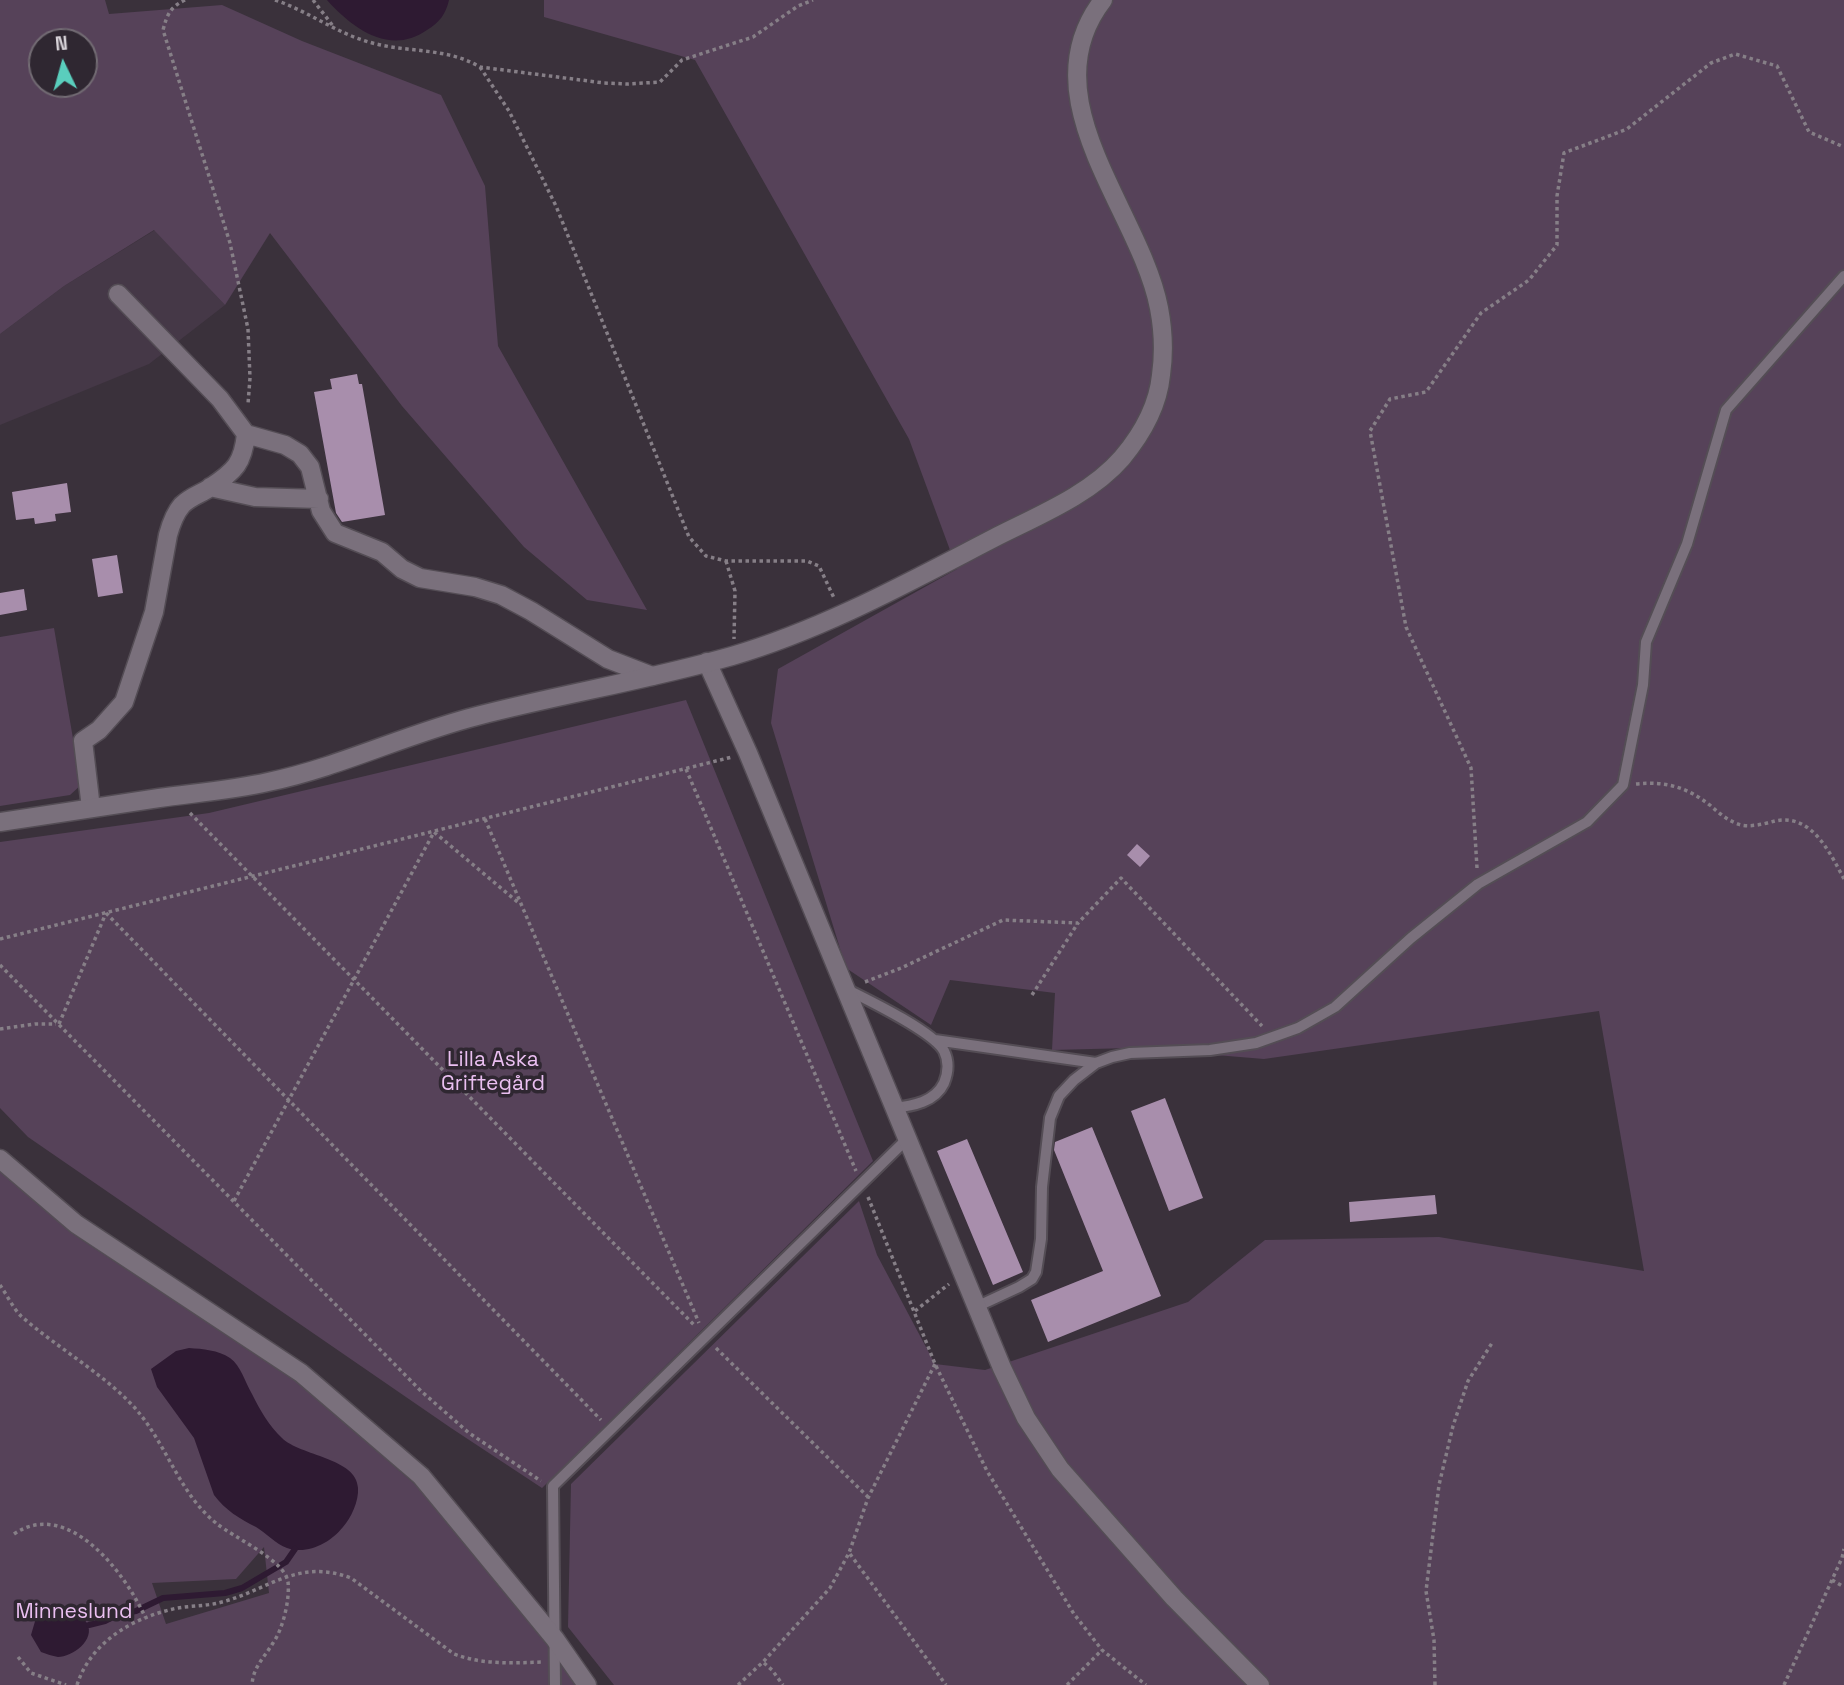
<!DOCTYPE html>
<html>
<head>
<meta charset="utf-8">
<style>
  body { margin:0 }
  #map { position:relative; width:1844px; height:1685px; overflow:hidden; background:#3a313b; font-family:"Space Grotesk",sans-serif }
  canvas { display:block }
  .north { position:absolute; left:28px; top:28px; width:70px; height:70px; box-sizing:border-box; background:#2f2731; border:2px solid #726b73; border-radius:50%; rotate:355deg; font-size:19px; font-weight:700; line-height:28px; text-align:center; color:#d6d1d7 }
  .north::after { content:''; display:block; margin:auto; width:24px; height:32px; background:#5acebd; clip-path:polygon(50% 0,100% 100%,50% 72%,0 100%) }
</style>
</head>
<body>
<div id="map">
<canvas width="1844" height="1685"></canvas>
<div class="north">N</div>
</div>
<script>
const g = document.querySelector('canvas').getContext('2d');
g.lineJoin = 'round';
function fill(path, color) {
  g.fillStyle = color;
  g.fill(path, 'evenodd');
}
function stroke(path, color, width, dash) {
  g.strokeStyle = color;
  g.lineWidth = width;
  g.lineCap = dash ? 'butt' : 'round';
  g.setLineDash(dash || []);
  g.stroke(path);
}
function label(font, color, halo, rows, align = 'center') {
  g.font = font + ' "Space Grotesk",sans-serif';
  g.lineWidth = 7;
  g.setLineDash([]);
  g.textBaseline = 'middle';
  g.strokeStyle = halo;
  g.fillStyle = color;
  for (const [text, x, y, turn = 0] of rows) {
    g.save();
    g.translate(x, y);
    g.rotate((+turn || 0) * Math.PI / 180);
    g.textAlign = isNaN(turn) ? turn : align;
    if (halo) g.strokeText(text, 0, 0);
    g.fillText(text, 0, 0);
    g.restore();
  }
}
const built = new Path2D(`
  M 155,230 L 225,305 L 149,364 L 0,425 L 0,334 L 64,286 Z`);
const green = new Path2D(`
  M 0,0 L 105,0 L 109,14 L 222,5 L 302,41 L 441,95 L 485,186 L 498,346 L 647,610 L 587,600 L 524,547 L 402,406 L 270,233 L 225,305 L 154,230 L 64,286 L 0,334 ZM 42,42 L 84,42 L 84,84 L 42,84 Z
  M 544,0 L 1844,0 L 1844,1685 L 614,1685 L 568,1627 L 571,1484 L 859,1201 L 877,1255 L 935,1364 L 985,1370 L 1188,1302 L 1265,1240 L 1439,1237 L 1644,1271 L 1599,1011 L 1264,1059 L 1131,1048 L 1052,1050 L 1055,993 L 950,980 L 931,1025 L 846,968 L 771,723 L 778,669 L 957,569 L 909,439 L 695,60 L 544,17 Z
  M 54,628 L 81,785 L 70,795 L 0,806 L 0,637 Z
  M 686,700 L 873,1161 L 542,1488 L 451,1428 L 28,1137 L 0,1108 L 0,842 L 209,813 Z
  M 0,1170 L 73,1234 L 296,1380 L 418,1487 L 544,1641 L 576,1685 L 0,1685 ZM 264,1547 L 269,1593 L 166,1624 L 152,1583 L 236,1579 Z`);
const water = new Path2D(`
  M 327,0 L 449,0 C 446,14 439,23 427,30 C 390,56 353,29 327,0 Z
  M 189,1348 C 203,1349 218,1350 230,1358 C 241,1366 245,1382 252,1394 C 260,1410 269,1426 282,1438 C 300,1456 357,1458 358,1488 C 359,1501 351,1518 343,1527 C 330,1543 308,1555 287,1548 C 276,1544 266,1533 256,1527 C 240,1519 225,1510 214,1495 L 194,1438 L 157,1387 L 151,1369 L 176,1351 Z
  M 44,1613 C 55,1613 81,1612 87,1623 C 96,1640 72,1657 58,1657 C 52,1656 47,1654 41,1652 L 31,1635 L 36,1618 Z`);
const stream = new Path2D(`
  M 89,1625 L 105,1621 L 119,1614 L 136,1611 L 163,1598 L 225,1593 L 242,1588 L 286,1562 L 295,1549`);
const building = new Path2D(`
  M 357,374 L 359,384 L 362,384 L 385,515 L 342,522 L 336,513 L 314,392 L 332,389 L 330,379 Z
  M 67,483 L 71,512 L 55,514 L 56,521 L 35,524 L 34,518 L 16,520 L 12,492 Z
  M 117,555 L 123,593 L 98,597 L 92,559 Z
  M 24,589 L 27,610 L 0,615 L 0,593 Z
  M 1137,844 L 1150,856 L 1140,867 L 1127,855 Z
  M 1165,1098 L 1203,1198 L 1169,1211 L 1131,1111 Z
  M 1092,1127 L 1161,1296 L 1048,1342 L 1031,1300 L 1103,1271 L 1054,1150 L 1055,1142 Z
  M 967,1139 L 1023,1272 L 993,1285 L 937,1151 Z
  M 1435,1195 L 1437,1214 L 1350,1222 L 1349,1202 Z`);
const path = new Path2D(`
  M 185,0 C 170,7 167,15 163,30 L 230,243 L 248,329 L 250,378 L 248,404
  M 275,0 C 308,11 336,33 369,42 C 405,53 447,47 480,67 L 604,83 L 628,84 L 660,82 L 682,60 L 753,37 L 798,6 L 813,0
  M 313,0 L 333,26
  M 480,67 L 509,111 L 556,206 L 689,537 L 706,556 L 726,561 L 807,561 L 819,566 L 834,598
  M 726,561 L 735,591 L 734,639
  M 686,769 L 856,1171
  M 1636,784 C 1666,781 1687,787 1711,806 C 1719,813 1727,820 1738,824 C 1748,828 1764,824 1775,821 C 1812,813 1830,853 1844,879
  M 190,813 L 695,1326
  M 485,819 L 699,1323
  M 1477,868 L 1471,768 L 1406,627 L 1370,431 L 1390,399 L 1426,392 L 1481,313 L 1529,280 L 1557,245 L 1557,196 L 1564,153 L 1627,129 L 1711,63 L 1735,54 L 1777,66 L 1809,132 L 1844,147
  M 106,913 L 601,1420
  M 0,939 L 732,757
  M 0,965 L 421,1391 L 469,1433 L 541,1481
  M 865,982 L 901,968 L 1003,920 L 1078,923 L 1121,878 L 1262,1026
  M 1032,995 L 1078,923
  M 59,1024 L 106,913
  M 0,1029 L 35,1024 L 56,1024
  M 868,1197 L 935,1364 L 987,1471 L 1074,1614 L 1102,1650 L 1146,1685
  M 234,1201 L 434,832 L 520,904
  M 0,1285 C 7,1295 13,1308 21,1316 C 57,1348 111,1378 140,1414 C 168,1449 181,1495 216,1523 C 234,1538 285,1560 288,1582 C 290,1599 283,1629 273,1643 C 264,1658 253,1667 252,1685
  M 915,1311 L 949,1284
  M 716,1348 L 868,1497
  M 14,1534 C 68,1497 126,1574 145,1617
  M 850,1554 L 946,1685
  M 1832,1580 L 1844,1587
  M 18,1657 L 31,1673 L 66,1685
  M 764,1663 L 772,1670 L 783,1685
  M 77,1685 C 90,1644 129,1620 169,1610 C 186,1605 205,1607 222,1602 C 268,1590 298,1558 351,1578 L 454,1654 C 483,1665 512,1663 542,1662
  M 738,1685 L 763,1662 L 830,1588 L 849,1553 L 868,1498 L 935,1364
  M 1067,1685 L 1102,1650
  M 1435,1685 L 1434,1640 L 1426,1591 L 1439,1485 L 1453,1426 L 1468,1381 L 1492,1343
  M 1784,1685 L 1842,1558 L 1844,1549`);
const lane = new Path2D(`
  M 844,988 C 866,999 933,1031 944,1051 C 949,1061 948,1073 944,1083 C 935,1102 913,1106 893,1108
  M 935,1040 L 1096,1063
  M 976,1307 L 1019,1287 L 1032,1279 L 1036,1272 L 1041,1239 L 1042,1187 L 1050,1118 L 1059,1096 L 1074,1080 L 1096,1063 L 1112,1057 L 1130,1053 L 1210,1050 L 1256,1043 L 1298,1028 L 1335,1007 L 1411,938 L 1478,884 L 1587,822 L 1623,785 L 1643,685 L 1646,642 L 1687,544 L 1726,410 L 1844,276
  M 555,1685 L 553,1486 L 906,1140`);
const street = new Path2D(`
  M 118,294 L 220,399 L 246,434 L 285,445 L 300,454 L 310,467 L 321,511 L 335,533 L 382,552 L 402,569 L 420,578 L 475,587 L 501,595 L 531,611 L 608,659 L 652,676
  M 210,487 L 255,497 L 319,499
  M 707,662 L 748,753 L 1002,1368 L 1026,1418 L 1060,1469 L 1174,1598 L 1260,1685
  M 91,808 L 83,741 L 99,730 L 124,702 L 154,612 L 168,535 C 171,524 175,513 182,505 C 191,496 201,494 211,487 C 235,471 243,463 246,434
  M 0,1159 L 76,1224 L 301,1373 L 421,1476 L 555,1639 L 587,1685`);
const secondary = new Path2D(`
  M 0,822 C 53,814 106,806 159,798 C 195,793 232,790 268,782 C 340,767 406,734 477,716 C 562,694 648,680 732,656 C 824,629 909,582 994,538 C 1037,516 1090,495 1122,458 C 1142,434 1158,406 1161,375 C 1164,354 1163,329 1159,308 C 1140,210 1027,98 1103,0`);
const parkNames = [
  ["Lilla Aska",493,1060],
  ["Griftegård",493,1084],
  ["Minneslund",74,1612]
];
fill(built, '#453847');
fill(green, '#564259');
fill(water, '#2e1a32');
stroke(stream, '#2e1a32', 6);
fill(building, '#a88eac');
stroke(lane, '#544d55', 14);
stroke(street, '#544d55', 21);
stroke(secondary, '#544d55', 21);
stroke(path, '#867f87', 3.5, [3.5, 3.5]);
stroke(lane, '#7a707c', 10);
stroke(street, '#7a707c', 18);
stroke(secondary, '#7a707c', 18);
label('21px', '#eabff1', '#2f2731', parkNames);
</script>
</body>
</html>
